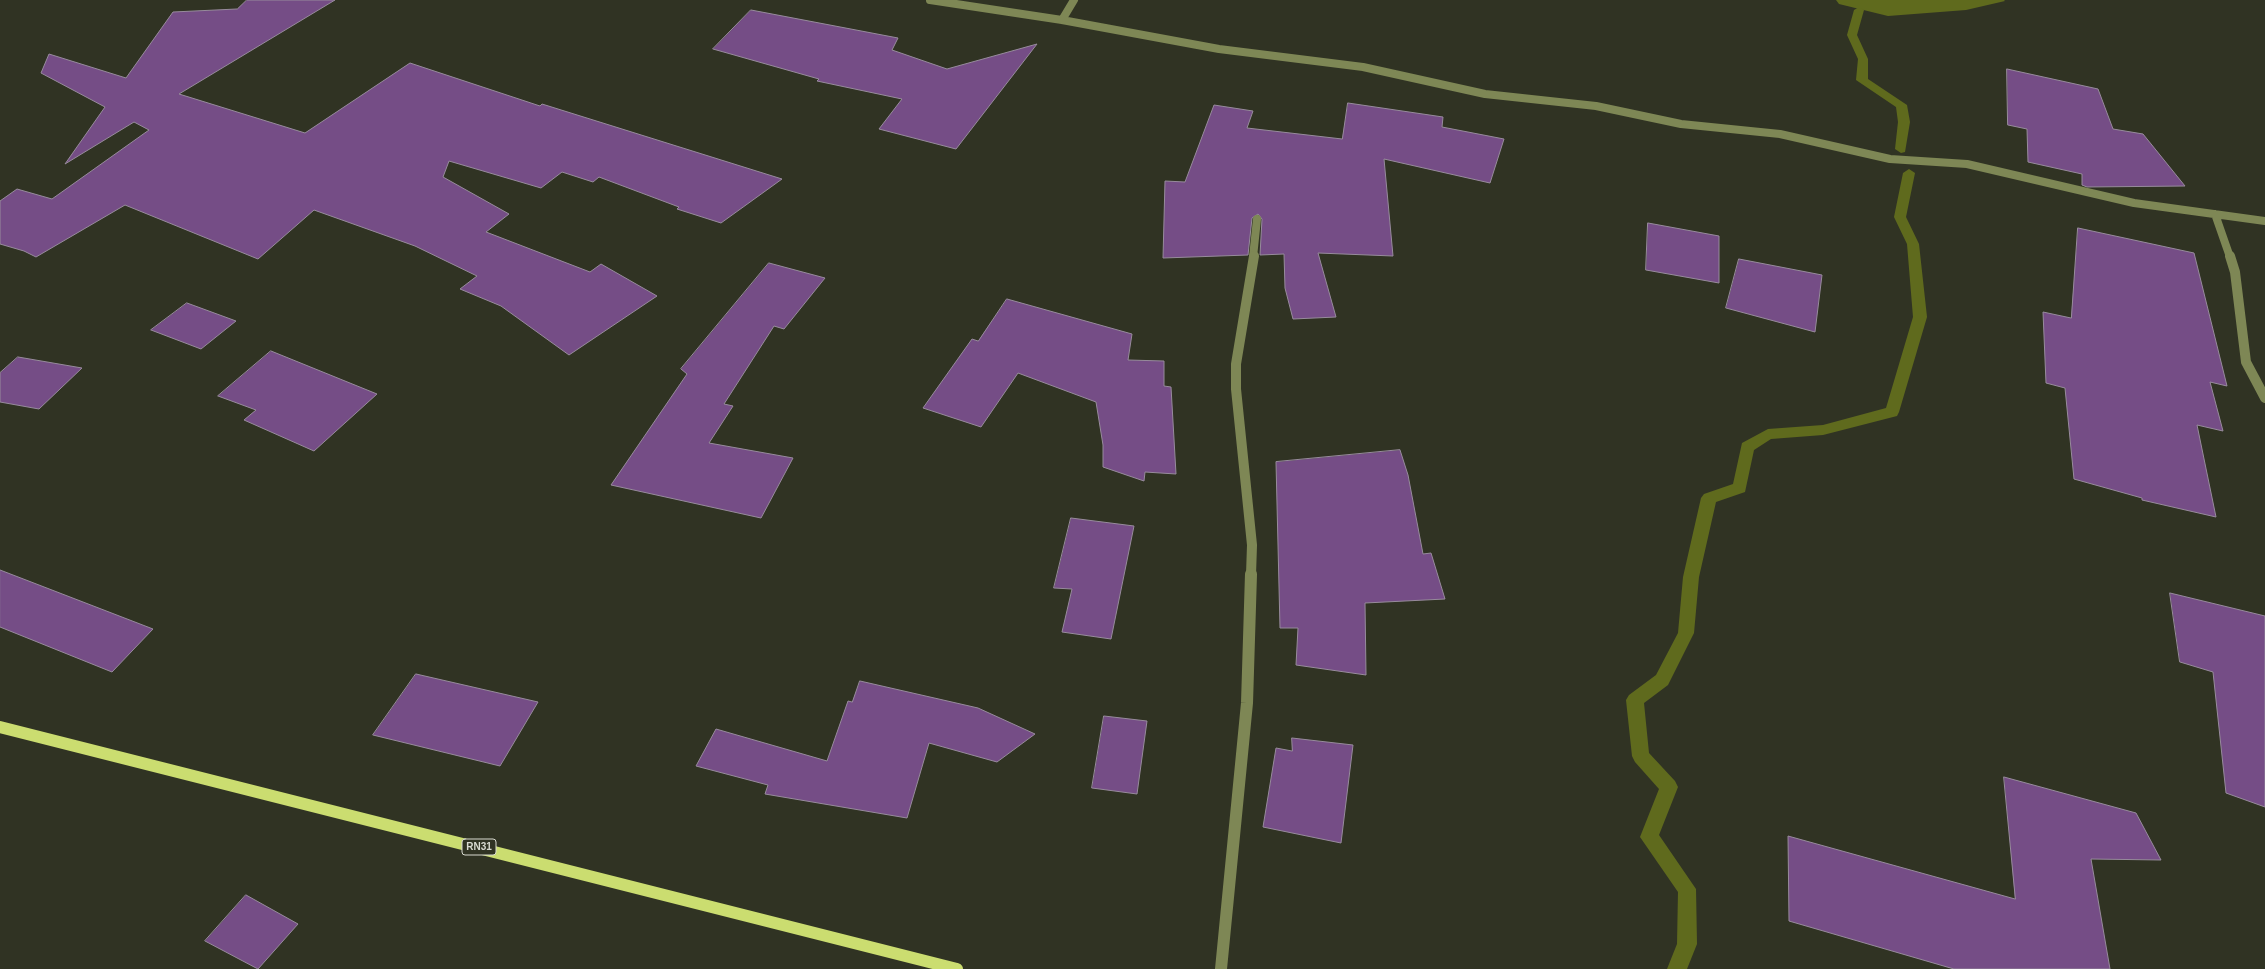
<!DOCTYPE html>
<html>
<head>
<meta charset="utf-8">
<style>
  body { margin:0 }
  canvas { display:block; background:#303323 }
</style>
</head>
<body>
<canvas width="2265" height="969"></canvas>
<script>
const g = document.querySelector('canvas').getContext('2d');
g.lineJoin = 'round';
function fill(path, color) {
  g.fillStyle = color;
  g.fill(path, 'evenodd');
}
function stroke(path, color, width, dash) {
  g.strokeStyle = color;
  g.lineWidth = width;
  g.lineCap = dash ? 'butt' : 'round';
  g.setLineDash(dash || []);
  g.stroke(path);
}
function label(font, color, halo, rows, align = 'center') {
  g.font = font + ' Helvetica,sans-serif';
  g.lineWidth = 4;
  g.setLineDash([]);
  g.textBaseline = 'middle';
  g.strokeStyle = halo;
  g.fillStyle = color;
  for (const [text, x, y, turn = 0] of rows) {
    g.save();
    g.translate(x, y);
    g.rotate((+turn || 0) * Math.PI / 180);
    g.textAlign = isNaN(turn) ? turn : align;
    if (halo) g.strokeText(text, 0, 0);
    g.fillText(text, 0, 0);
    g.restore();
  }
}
const water = new Path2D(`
  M 1836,0 L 2004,0 L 2005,1 L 1966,10 L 1888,16 L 1839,4 Z`);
const stream = new Path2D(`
  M 1859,7 L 1864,10 L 1857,35 L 1868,59 L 1868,79 L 1907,105 L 1910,122 L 1905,152 L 1901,153 L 1895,149 L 1898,122 L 1896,107 L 1856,80 L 1858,59 L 1847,35 L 1854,10 Z
  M 1909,169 L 1915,173 L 1906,217 L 1919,244 L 1927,317 L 1899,412 L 1897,416 L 1823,435 L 1771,439 L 1754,450 L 1745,492 L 1716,502 L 1699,577 L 1694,633 L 1668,685 L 1644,703 L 1649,753 L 1675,781 L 1678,787 L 1659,835 L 1696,889 L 1697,944 L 1687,969 L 1667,969 L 1677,944 L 1678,892 L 1640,837 L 1659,789 L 1635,762 L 1632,756 L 1626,700 L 1629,695 L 1656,675 L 1678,633 L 1683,577 L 1701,498 L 1704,494 L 1733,484 L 1742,443 L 1768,429 L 1823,425 L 1886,408 L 1913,317 L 1907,244 L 1894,217 L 1903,173 Z`);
const building = new Path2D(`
  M 247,0 L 335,0 L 179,94 L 305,133 L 410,63 L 540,106 L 542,104 L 782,179 L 721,223 L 677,209 L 679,207 L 599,177 L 593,182 L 562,172 L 541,188 L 449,161 L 443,177 L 509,214 L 486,232 L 590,272 L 601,264 L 657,296 L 569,355 L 501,306 L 460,289 L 477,276 L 415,246 L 314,210 L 258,259 L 125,205 L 36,257 L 24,251 L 0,244 L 0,201 L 17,189 L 52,199 L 149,130 L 134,122 L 65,164 L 105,107 L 41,73 L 49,54 L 126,78 L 173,12 L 237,9 Z
  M 751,10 L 898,38 L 892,50 L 947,69 L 1037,44 L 956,149 L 879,129 L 902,99 L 817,81 L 819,79 L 713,49 Z
  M 2007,69 L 2098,89 L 2113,129 L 2143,134 L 2185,186 L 2087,187 L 2082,185 L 2082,174 L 2028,162 L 2027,129 L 2008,125 Z
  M 1348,103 L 1443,117 L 1442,127 L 1504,139 L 1490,183 L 1384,159 L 1393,256 L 1318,253 L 1336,317 L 1293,319 L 1285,288 L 1284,254 L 1260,255 L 1262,219 L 1258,214 L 1252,218 L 1248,255 L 1163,258 L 1165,181 L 1185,182 L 1214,105 L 1253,111 L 1247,128 L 1342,139 Z
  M 1648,223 L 1719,236 L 1719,283 L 1646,270 Z
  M 2078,228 L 2194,253 L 2227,386 L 2210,382 L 2223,431 L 2197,425 L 2216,517 L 2142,500 L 2142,498 L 2074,479 L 2065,388 L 2046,383 L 2043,312 L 2071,318 Z
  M 1739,259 L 1822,275 L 1815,332 L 1726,308 Z
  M 769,263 L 825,278 L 784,329 L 774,326 L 724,404 L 733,406 L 709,443 L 793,458 L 761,518 L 611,485 L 687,374 L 681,369 Z
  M 1007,299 L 1132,334 L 1128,360 L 1164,361 L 1164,386 L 1171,387 L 1176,474 L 1145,472 L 1144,481 L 1103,467 L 1103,445 L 1096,402 L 1018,373 L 981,427 L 923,408 L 972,339 L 978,341 Z
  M 187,303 L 236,321 L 201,349 L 151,330 Z
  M 271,351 L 377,394 L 314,451 L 244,420 L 256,410 L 218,396 Z
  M 18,357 L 82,368 L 39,409 L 0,402 L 0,373 Z
  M 1400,450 L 1408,475 L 1423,554 L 1431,553 L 1445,599 L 1365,603 L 1366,675 L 1296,665 L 1298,628 L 1280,628 L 1276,462 Z
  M 1071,518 L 1134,526 L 1111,639 L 1062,632 L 1072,589 L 1054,588 Z
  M 0,570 L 153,629 L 112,672 L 0,627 Z
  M 2170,593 L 2265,616 L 2265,807 L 2226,793 L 2213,672 L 2180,662 Z
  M 416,674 L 538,702 L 500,766 L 373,735 Z
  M 860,681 L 978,708 L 1035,734 L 997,762 L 929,743 L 907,818 L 765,794 L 768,785 L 696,766 L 716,729 L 827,761 L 848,701 L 852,702 Z
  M 1104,716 L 1147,721 L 1137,794 L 1092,788 Z
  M 1292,738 L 1353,745 L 1341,843 L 1263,827 L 1276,748 L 1292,751 Z
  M 2004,777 L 2136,813 L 2161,860 L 2091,859 L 2110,969 L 1954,969 L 1789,921 L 1788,836 L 2015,899 Z
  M 246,895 L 298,924 L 258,969 L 205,941 Z`);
const minorFar2 = new Path2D(`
  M 930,0 L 1062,20 L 1219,49 L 1363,67 L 1485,94 L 1596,106 L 1681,124 L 1780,134 L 1890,159 L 1967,164 L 2134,203 L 2265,221
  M 1062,20 L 1074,0
  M 2215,214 L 2230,257
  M 1253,257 L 1257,219`);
const minorFar1 = new Path2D(`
  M 2230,256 L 2235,272 L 2246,362 L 2265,398
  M 1251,575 L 1252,545 L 1236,389 L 1236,364 L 1254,256`);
const minor = new Path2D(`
  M 1221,969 L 1247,703 L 1251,574`);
const major = new Path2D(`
  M 0,727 L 957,969`);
const shields = [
  [479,847,34]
];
const shieldNames = [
  ["RN31",479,847]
];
fill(water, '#5f6a1d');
fill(stream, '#5f6a1d');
fill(building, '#754d86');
stroke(building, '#978b9c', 1);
stroke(minorFar2, '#7e8755', 8);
stroke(minorFar1, '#7e8755', 10);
stroke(minor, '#7e8755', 12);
stroke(major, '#cbdd70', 12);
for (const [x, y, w] of shields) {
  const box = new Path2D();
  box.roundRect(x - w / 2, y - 8, w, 16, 3);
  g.fillStyle = '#303323';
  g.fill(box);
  stroke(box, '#d8dad0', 1);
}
label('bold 10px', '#d8dad0', null, shieldNames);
</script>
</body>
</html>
